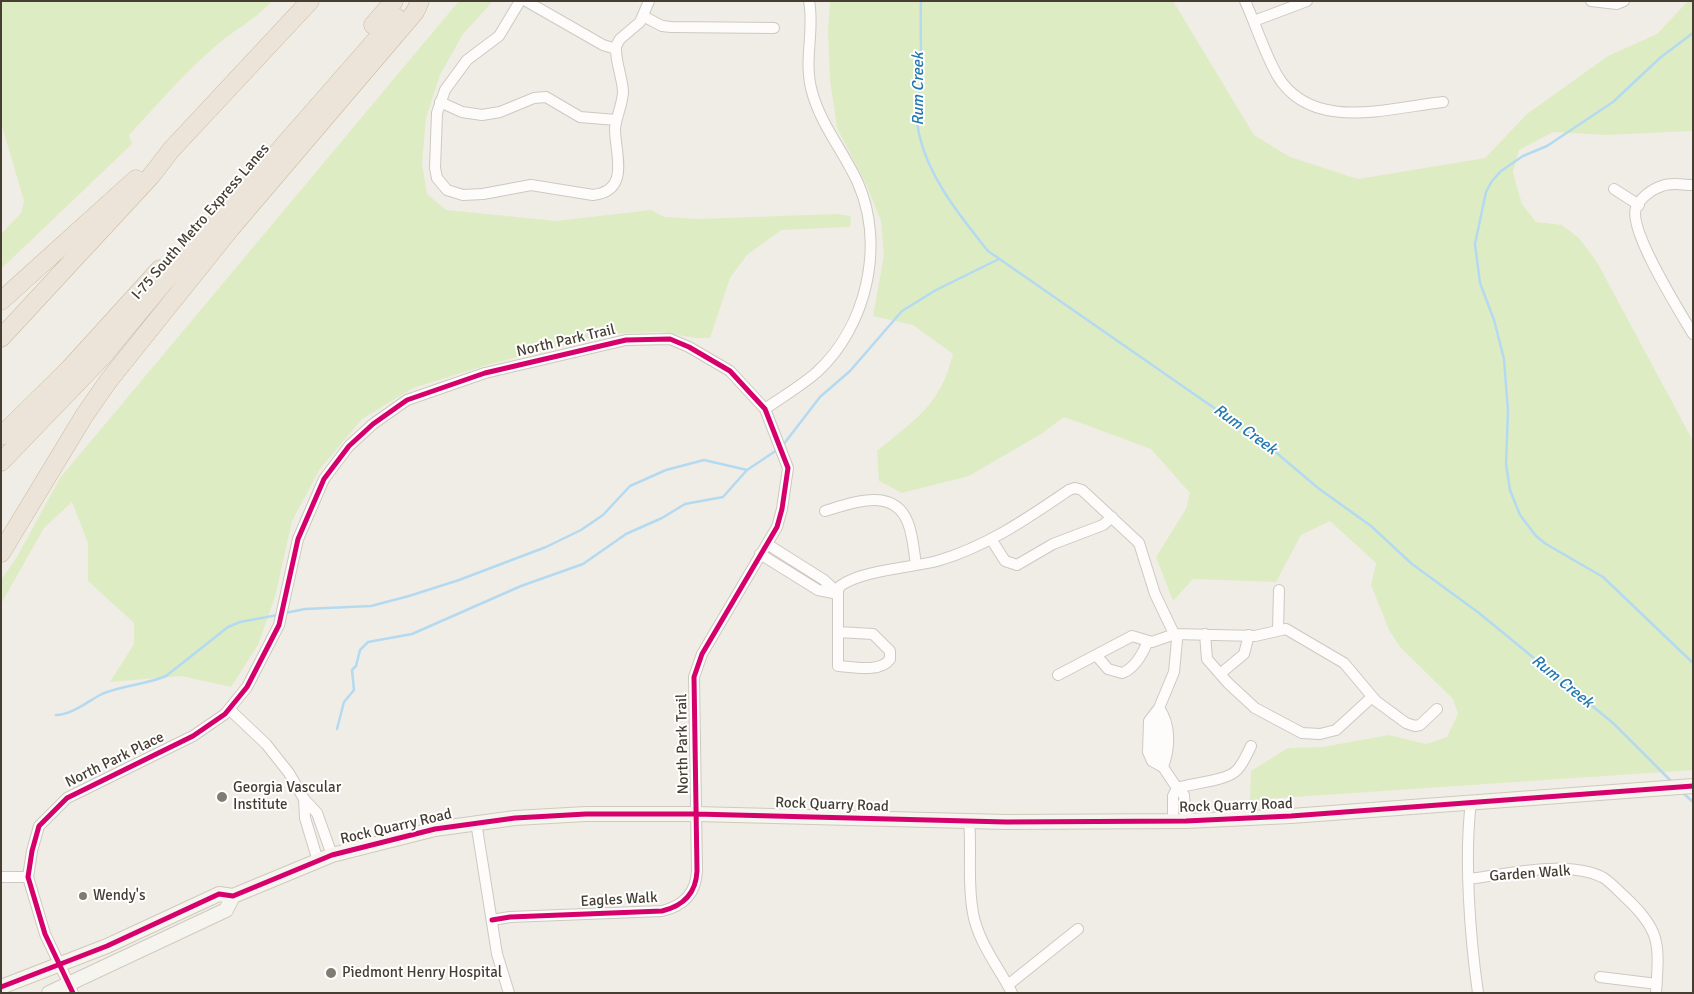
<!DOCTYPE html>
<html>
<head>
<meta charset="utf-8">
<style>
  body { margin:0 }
  #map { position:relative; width:1694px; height:994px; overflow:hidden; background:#f0ede6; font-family:Signika,sans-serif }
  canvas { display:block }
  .frame { position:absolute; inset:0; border:2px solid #463e33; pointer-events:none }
</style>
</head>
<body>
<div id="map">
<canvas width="1694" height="994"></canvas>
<div class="frame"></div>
</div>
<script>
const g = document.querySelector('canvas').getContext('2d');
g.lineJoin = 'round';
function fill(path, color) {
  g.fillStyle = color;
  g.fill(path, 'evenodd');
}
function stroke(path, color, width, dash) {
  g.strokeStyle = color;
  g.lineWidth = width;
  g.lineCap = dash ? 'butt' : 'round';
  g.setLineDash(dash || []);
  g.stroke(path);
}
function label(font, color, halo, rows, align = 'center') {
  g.font = font + ' Signika,sans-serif';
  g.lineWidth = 4;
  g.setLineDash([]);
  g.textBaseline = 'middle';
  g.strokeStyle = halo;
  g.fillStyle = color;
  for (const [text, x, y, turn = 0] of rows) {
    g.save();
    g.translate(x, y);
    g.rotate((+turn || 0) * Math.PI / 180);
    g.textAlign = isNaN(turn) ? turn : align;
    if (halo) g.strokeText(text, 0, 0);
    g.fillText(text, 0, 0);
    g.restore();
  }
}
const green = new Path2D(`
  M 1,1 L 272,1 C 256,19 236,29 218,44 C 186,71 158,104 129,135 L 132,144 L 1,269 L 1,234 L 21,213 L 24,201 L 1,123 Z
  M 459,1 L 493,1 L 463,34 L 440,75 L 426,118 L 422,163 L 427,194 L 446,210 L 556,221 L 651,210 L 664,217 L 698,219 L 836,214 L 851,216 L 850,227 L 781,230 L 747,255 L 730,278 L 710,338 L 696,338 L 660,332 L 603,334 L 484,366 L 413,388 L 362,419 L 320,469 L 292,521 L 275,597 L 258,645 L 231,687 L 181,676 L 110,682 L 134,644 L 134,623 L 88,581 L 88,543 L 72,502 L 44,528 L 1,604 L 1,580 L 17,557 L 60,478 Z
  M 830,1 L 1173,1 L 1254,135 L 1290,157 L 1358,179 L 1485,158 L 1527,114 L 1608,56 L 1657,34 L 1688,1 L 1693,1 L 1693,131 L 1606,135 L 1553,132 L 1519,150 L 1513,173 L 1522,204 L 1536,222 L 1562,225 L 1579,238 L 1597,262 L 1693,441 L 1693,770 L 1250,800 L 1251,771 L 1288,748 L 1323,747 L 1389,735 L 1426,744 L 1447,737 L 1458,714 L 1453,699 L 1400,647 L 1389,630 L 1371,585 L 1376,563 L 1330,521 L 1301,535 L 1276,582 L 1193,579 L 1173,601 L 1156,557 L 1186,509 L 1190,493 L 1151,449 L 1064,417 L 1041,434 L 969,476 L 902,493 L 879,481 L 877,451 C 915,420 941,404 953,354 L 913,325 L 873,316 L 884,255 L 881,221 L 866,184 L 837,128 L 830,80 L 828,33 Z`);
const stream = new Path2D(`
  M 921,1 C 920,29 922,57 920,85 C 919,102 915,117 919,134 C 929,179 961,217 988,251 L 1266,444 L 1318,488 L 1371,526 L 1412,564 L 1479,613 L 1613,723 L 1672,782
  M 1693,33 L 1661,57 L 1613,102 L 1547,146 L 1523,156 L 1501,171 L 1492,181 L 1486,192 L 1475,244 L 1480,283 L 1494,320 L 1504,359 L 1508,411 L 1506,464 L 1510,490 L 1520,515 L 1536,536 L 1546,544 L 1603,577 L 1693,663
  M 783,445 L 820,397 L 850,371 L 902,311 L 936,290 L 999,259
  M 285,613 L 305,609 L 371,606 L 409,596 L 459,580 L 546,547 L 581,530 L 603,515 L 630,486 L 666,470 L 704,460 L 747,470
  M 56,715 C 72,715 88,701 102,694 C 123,685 145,685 166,676 L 228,627 L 240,622 L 278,615
  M 337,729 L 344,702 L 354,690 L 352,670 L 356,666 L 360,650 L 368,642 L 412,634 L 521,586 L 583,564 L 626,534 L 662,518 L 685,504 L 723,497 L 747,470 L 777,450
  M 1683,793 L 1693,802`);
const street = new Path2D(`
  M 520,1 L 499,36 L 467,60 L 445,90 L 437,113 L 435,168 L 437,178 L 447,190 L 463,195 L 483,194 L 531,185 L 593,195 C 631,191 615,153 615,129 C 616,116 623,104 623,91 C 622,76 615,61 616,46 L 620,39 L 640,22 L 649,1
  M 526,1 L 603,45 L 616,49
  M 1245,1 C 1256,25 1264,52 1277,75 C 1311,133 1388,108 1443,102
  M 1591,1 L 1617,4 L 1624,1
  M 643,16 L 662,26 L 671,27 L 774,28
  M 1254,21 L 1307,1
  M 440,102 L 462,112 L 482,115 L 500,112 L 534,98 L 546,97 L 580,117 L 616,120
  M 1693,185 C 1682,185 1672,182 1662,186 C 1652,189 1640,198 1636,208 C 1628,230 1680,312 1693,334
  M 1614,189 L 1639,205
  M 765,409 C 782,397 801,386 817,372 C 867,326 885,245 858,183 C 844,152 821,125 812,92 C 803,60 815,31 809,1
  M 825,511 C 852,503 894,486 908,523 C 913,536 914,551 916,565
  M 991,539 L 1005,561 L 1017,565 L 1053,544 L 1103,525 L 1112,517
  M 767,544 L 824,580 L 838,593
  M 760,554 L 818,590 L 838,594
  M 1278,630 L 1279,590
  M 838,632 L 873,634 L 890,651 L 890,659 C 881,673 853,667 838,666 L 838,590 L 840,586 C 863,570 909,568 937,561 C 986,547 1028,518 1069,490 L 1075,488 L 1082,490 L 1139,543 L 1155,594 L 1177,640 L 1174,672 L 1159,708 L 1158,751 L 1163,767 L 1177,788 L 1184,795 L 1186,821
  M 1205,634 L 1207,659 L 1228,683 L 1255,708 L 1302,733 L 1320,734 L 1336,730 L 1372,697
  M 1096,655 L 1108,669 L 1122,673 C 1134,669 1143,653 1148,641
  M 1220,674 L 1244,654 L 1249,635
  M 1058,675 L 1132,636 L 1152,642 L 1175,634 L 1255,636 L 1286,629 L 1344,663 L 1376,701 L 1406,723 L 1415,726 L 1420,725 L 1437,709
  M 1159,708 L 1149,721 L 1148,752 L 1152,761 L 1163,767
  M 1159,708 C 1171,725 1170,748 1163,767
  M 229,709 L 266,744 L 289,773 L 304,799 L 317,813 L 332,855
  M 304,799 L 305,818 L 318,861
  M 1471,802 C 1464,858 1470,937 1478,993
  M 969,820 C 972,851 967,882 973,913 C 978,942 999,968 1012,993
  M 1173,821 L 1173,796 L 1177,788 C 1193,783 1227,781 1237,770 C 1243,764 1247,754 1251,746
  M 476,822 L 497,954 L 509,993
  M 1,877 L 28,877
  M 1470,879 C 1506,874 1568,860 1602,877 C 1611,882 1617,890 1625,897 C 1662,931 1659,945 1656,993
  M 1600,977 L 1657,984
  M 1008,985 L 1078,929
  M 73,993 L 45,934 L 28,877 L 32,851 L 39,826 L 67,798 L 193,736 L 225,714 L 247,687 L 279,625 L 298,539 L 324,479 L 349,446 L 373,424 L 407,400 L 485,373 L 626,340 L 670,339 L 689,347 L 730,371 L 765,409 L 788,468 L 782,509 L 777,527 L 702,654 L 694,677 L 697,871 C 696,894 683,906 662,911 L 510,917 L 492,920`);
const secondary = new Path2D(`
  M 1,987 L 107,946 L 219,894 L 233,896 L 332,855 L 435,829 L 515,818 L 586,814 L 696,814 L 1006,822 L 1186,821 L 1291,816 L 1693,786
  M 49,993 L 226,910 L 233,896`);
const highway = new Path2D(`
  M 373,25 L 394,1
  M 1,301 L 136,179
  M 1,338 L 151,176 L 171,150 L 310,1
  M 1,436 L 70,368 L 160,269
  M 1,462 L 103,356 L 164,282 L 396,17
  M 1,553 L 84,416 L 109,380 L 231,228 L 415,12 L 420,1`);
const cycleway = new Path2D(`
  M 1,987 L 107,946 L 219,894 L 233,896 L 332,855 L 435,829 L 515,818 L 586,814 L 696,814 L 1006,822 L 1186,821 L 1291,816 L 1693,786
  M 73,993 L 45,934 L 28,877 L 32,851 L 39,826 L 67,798 L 193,736 L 225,714 L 247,687 L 279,625 L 298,539 L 324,479 L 349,446 L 373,424 L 407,400 L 485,373 L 626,340 L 670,339 L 689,347 L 730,371 L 765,409 L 788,468 L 782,509 L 777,527 L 702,654 L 694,677 L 697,871 C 696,894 683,906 662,911 L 510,917 L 492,920`);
const markers = [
  [222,797,6,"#827b72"],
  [83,896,5,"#827b72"],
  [331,973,6,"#827b72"]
];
const streetNames = [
  ["I-75 South Metro Express Lanes",201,222,-49],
  ["North Park Trail",566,341,-13],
  ["North Park Trail",683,744,-91],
  ["North Park Place",115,760,-26],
  ["Rock Quarry Road",832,805,2],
  ["Rock Quarry Road",1236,806,-2],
  ["Rock Quarry Road",396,827,-13],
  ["Garden Walk",1530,874,-4],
  ["Eagles Walk",619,900,-3]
];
const poiNames = [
  ["Georgia Vascular",233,788],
  ["Institute",233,805],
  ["Wendy's",93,896],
  ["Piedmont Henry Hospital",342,973]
];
const waterNames = [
  ["Rum Creek",919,89,-90],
  ["Rum Creek",1245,430,36],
  ["Rum Creek",1562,682,39]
];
fill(green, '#deecc4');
stroke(stream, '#b4daf1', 2.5);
stroke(street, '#ccc9c2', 12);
stroke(secondary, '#cfcabd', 16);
stroke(highway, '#cabaa0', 19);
stroke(street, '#fdfcfb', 10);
stroke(secondary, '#f6f4ee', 14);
stroke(highway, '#ece4d8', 18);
stroke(cycleway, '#d6006c', 5);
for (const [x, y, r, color] of markers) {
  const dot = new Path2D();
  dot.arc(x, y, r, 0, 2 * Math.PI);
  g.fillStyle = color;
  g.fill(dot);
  stroke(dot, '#fff', 2);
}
label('15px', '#463e33', '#fff', streetNames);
label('15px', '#463e33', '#fff', poiNames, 'left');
label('italic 16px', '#2479b1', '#fff', waterNames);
</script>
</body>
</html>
